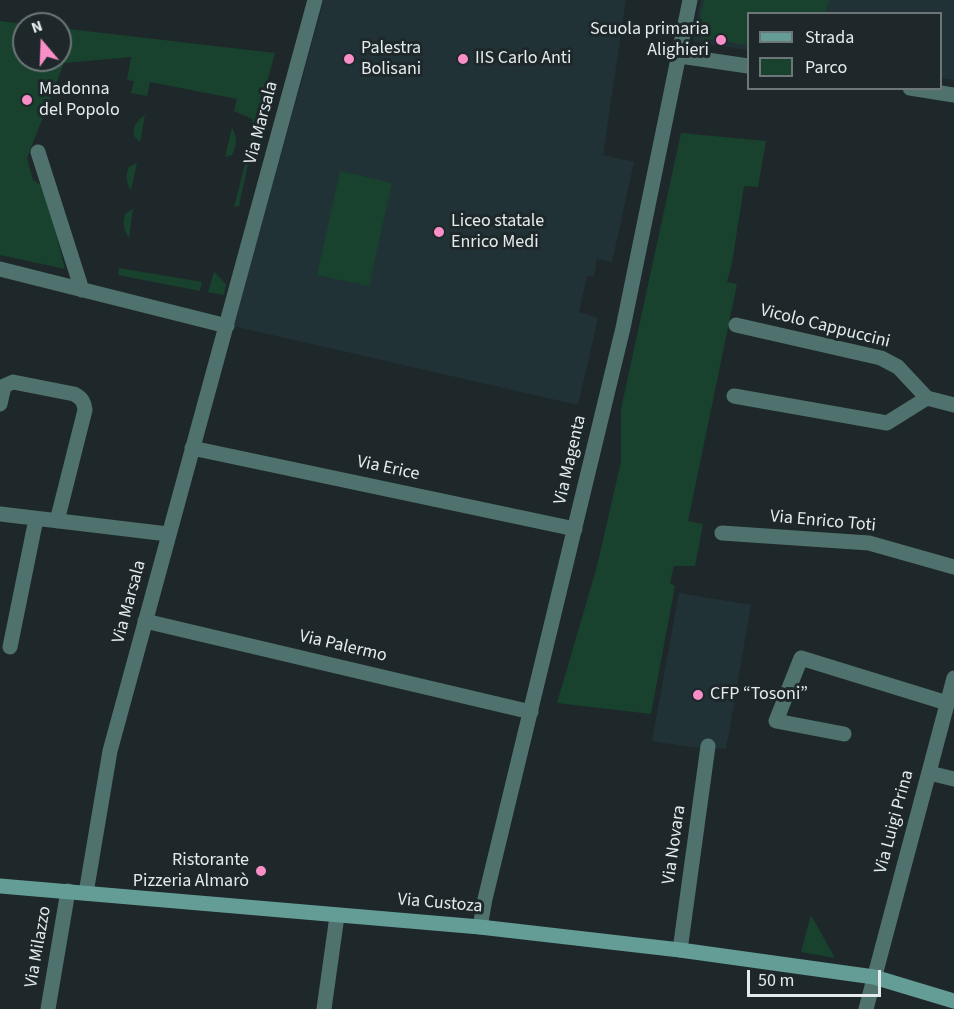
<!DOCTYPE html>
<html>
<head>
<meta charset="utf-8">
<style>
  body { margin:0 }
  #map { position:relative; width:954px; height:1009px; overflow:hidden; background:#1e282a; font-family:"Source Sans 3",sans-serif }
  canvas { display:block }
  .legend { position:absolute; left:747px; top:12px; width:195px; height:78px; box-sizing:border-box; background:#1e282a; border:2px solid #6d7678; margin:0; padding:8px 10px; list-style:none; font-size:18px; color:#e4ebed }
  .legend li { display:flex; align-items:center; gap:12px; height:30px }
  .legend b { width:30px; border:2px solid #6d7678 }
  .north { position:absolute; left:12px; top:12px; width:60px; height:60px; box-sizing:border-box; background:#1e282a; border:2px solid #6d7678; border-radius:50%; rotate:341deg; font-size:16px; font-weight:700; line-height:24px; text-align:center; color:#e4ebed }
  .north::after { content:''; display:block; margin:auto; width:21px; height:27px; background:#fa8fc7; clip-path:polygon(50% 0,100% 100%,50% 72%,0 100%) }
  .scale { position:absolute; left:747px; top:970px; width:134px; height:27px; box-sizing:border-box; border:3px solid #e4ebed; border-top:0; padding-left:8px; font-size:18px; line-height:21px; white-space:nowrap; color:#e4ebed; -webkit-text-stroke:4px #1e282a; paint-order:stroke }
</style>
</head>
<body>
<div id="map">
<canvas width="954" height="1009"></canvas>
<ul class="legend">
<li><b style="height:8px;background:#649d96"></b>Strada</li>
<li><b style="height:16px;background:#18422d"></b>Parco</li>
</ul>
<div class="north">N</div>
<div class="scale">50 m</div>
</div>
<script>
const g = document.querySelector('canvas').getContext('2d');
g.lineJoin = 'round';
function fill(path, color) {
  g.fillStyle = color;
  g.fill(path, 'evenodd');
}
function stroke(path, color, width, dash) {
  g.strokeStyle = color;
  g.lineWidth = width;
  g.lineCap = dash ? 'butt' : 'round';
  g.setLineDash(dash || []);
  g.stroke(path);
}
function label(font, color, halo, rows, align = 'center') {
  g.font = font + ' "Source Sans 3",sans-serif';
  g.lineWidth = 6;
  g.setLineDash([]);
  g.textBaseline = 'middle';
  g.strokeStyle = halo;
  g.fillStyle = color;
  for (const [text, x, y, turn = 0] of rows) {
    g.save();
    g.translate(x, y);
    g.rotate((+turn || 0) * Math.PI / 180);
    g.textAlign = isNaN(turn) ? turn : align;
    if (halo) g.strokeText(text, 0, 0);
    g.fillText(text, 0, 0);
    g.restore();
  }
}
const built = new Path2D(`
  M 324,0 L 626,0 L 603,155 L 634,162 L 612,262 L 597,259 L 594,277 L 587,276 L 579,312 L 598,318 L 578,405 L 233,326 Z
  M 701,0 L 954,0 L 954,80 L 941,78 L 940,14 L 748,14 L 748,50 L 694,42 L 693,38 Z
  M 679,593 L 751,605 L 726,749 L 691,747 L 652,741 Z`);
const green = new Path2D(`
  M 704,0 L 830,0 L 825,13 L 748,14 L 748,45 L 696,37 Z
  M 0,21 L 24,24 L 24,60 L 60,60 L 60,28 L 275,53 L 261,104 L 239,206 L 234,207 L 254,129 L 252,119 L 234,111 L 237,99 L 150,82 L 147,96 L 131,93 L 134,81 L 127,80 L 131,57 L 64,63 L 27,158 L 33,180 L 44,187 L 65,269 L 0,255 Z
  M 145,115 L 140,142 L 134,136 C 133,126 136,121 145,115 Z
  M 232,128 C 238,138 237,144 232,155 L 225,157 Z
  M 681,133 L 766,141 L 758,187 L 744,186 L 732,263 L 727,282 L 737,284 L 688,521 L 703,524 L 695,566 L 674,566 L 670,583 L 675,586 L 651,714 L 557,703 L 596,570 L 621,462 L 621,409 Z
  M 137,163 L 131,190 C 126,182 125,176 129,167 Z
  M 340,171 L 392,183 L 369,286 L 317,275 Z
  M 133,209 L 129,238 C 123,229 123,224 125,214 Z
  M 119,268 L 202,282 L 200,291 L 118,275 Z
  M 214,272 L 226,284 L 224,295 L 208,292 Z
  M 811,915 L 835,958 L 801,952 Z`);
const street = new Path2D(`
  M 680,56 L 748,66
  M 910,88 L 954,95
  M 38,152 L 82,290
  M 0,269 L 227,326
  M 736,325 L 881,358 L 898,367 L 927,398 L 954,405
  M 734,396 L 887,423 L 927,398
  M 0,404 L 4,386 L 13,382 L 74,394 C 82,398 84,402 85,410 L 57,521
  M 192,448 L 575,529
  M 0,514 L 168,534
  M 722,533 L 869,543 L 954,567
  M 145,621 L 531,712
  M 10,647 L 36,519
  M 844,734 L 776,721 L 801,658 L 947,703
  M 929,773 L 954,779
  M 86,893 L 110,751 L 315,0
  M 480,927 L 485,899 L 623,328 L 690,0
  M 680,950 L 708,746
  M 48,1009 L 68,891
  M 324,1009 L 337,916
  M 866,1009 L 954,678`);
const secondary = new Path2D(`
  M 0,886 L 480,927 L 680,950 L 874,977 L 954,1001`);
const markers = [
  [721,40,6,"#fa8fc7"],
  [349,59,6,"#fa8fc7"],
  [463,59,6,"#fa8fc7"],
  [27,100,6,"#fa8fc7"],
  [439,232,6,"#fa8fc7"],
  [698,695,6,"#fa8fc7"],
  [261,871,6,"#fa8fc7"]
];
const poiNames = [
  ["Scuola primaria",709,30,"right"],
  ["Alighieri",709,51,"right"],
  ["Palestra",361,49],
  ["Bolisani",361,70],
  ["IIS Carlo Anti",475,59],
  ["Madonna",39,90],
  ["del Popolo",39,111],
  ["Liceo statale",451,222],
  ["Enrico Medi",451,243],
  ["CFP “Tosoni”",710,695],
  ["Ristorante",249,861,"right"],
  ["Pizzeria Almarò",249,882,"right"]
];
const streetNames = [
  ["Via Marsala",262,123,-75],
  ["Vicolo Cappuccini",825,327,14],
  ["Via Magenta",571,460,-77],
  ["Via Erice",388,469,12],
  ["Via Enrico Toti",823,522,5],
  ["Via Marsala",130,602,-75],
  ["Via Palermo",343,647,13],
  ["Via Luigi Prina",895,822,-75],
  ["Via Novara",675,845,-82],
  ["Via Custoza",440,904,5],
  ["Via Milazzo",39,947,-80]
];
fill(built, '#203236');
fill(green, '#18422d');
stroke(street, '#4f726e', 15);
stroke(secondary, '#649d96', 15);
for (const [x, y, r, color] of markers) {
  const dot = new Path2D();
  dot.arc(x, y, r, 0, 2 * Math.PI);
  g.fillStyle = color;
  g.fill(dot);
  stroke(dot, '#1e282a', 2);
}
label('18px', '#e4ebed', '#1e282a', poiNames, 'left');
label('18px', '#e4ebed', '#1e282a', streetNames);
</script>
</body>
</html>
